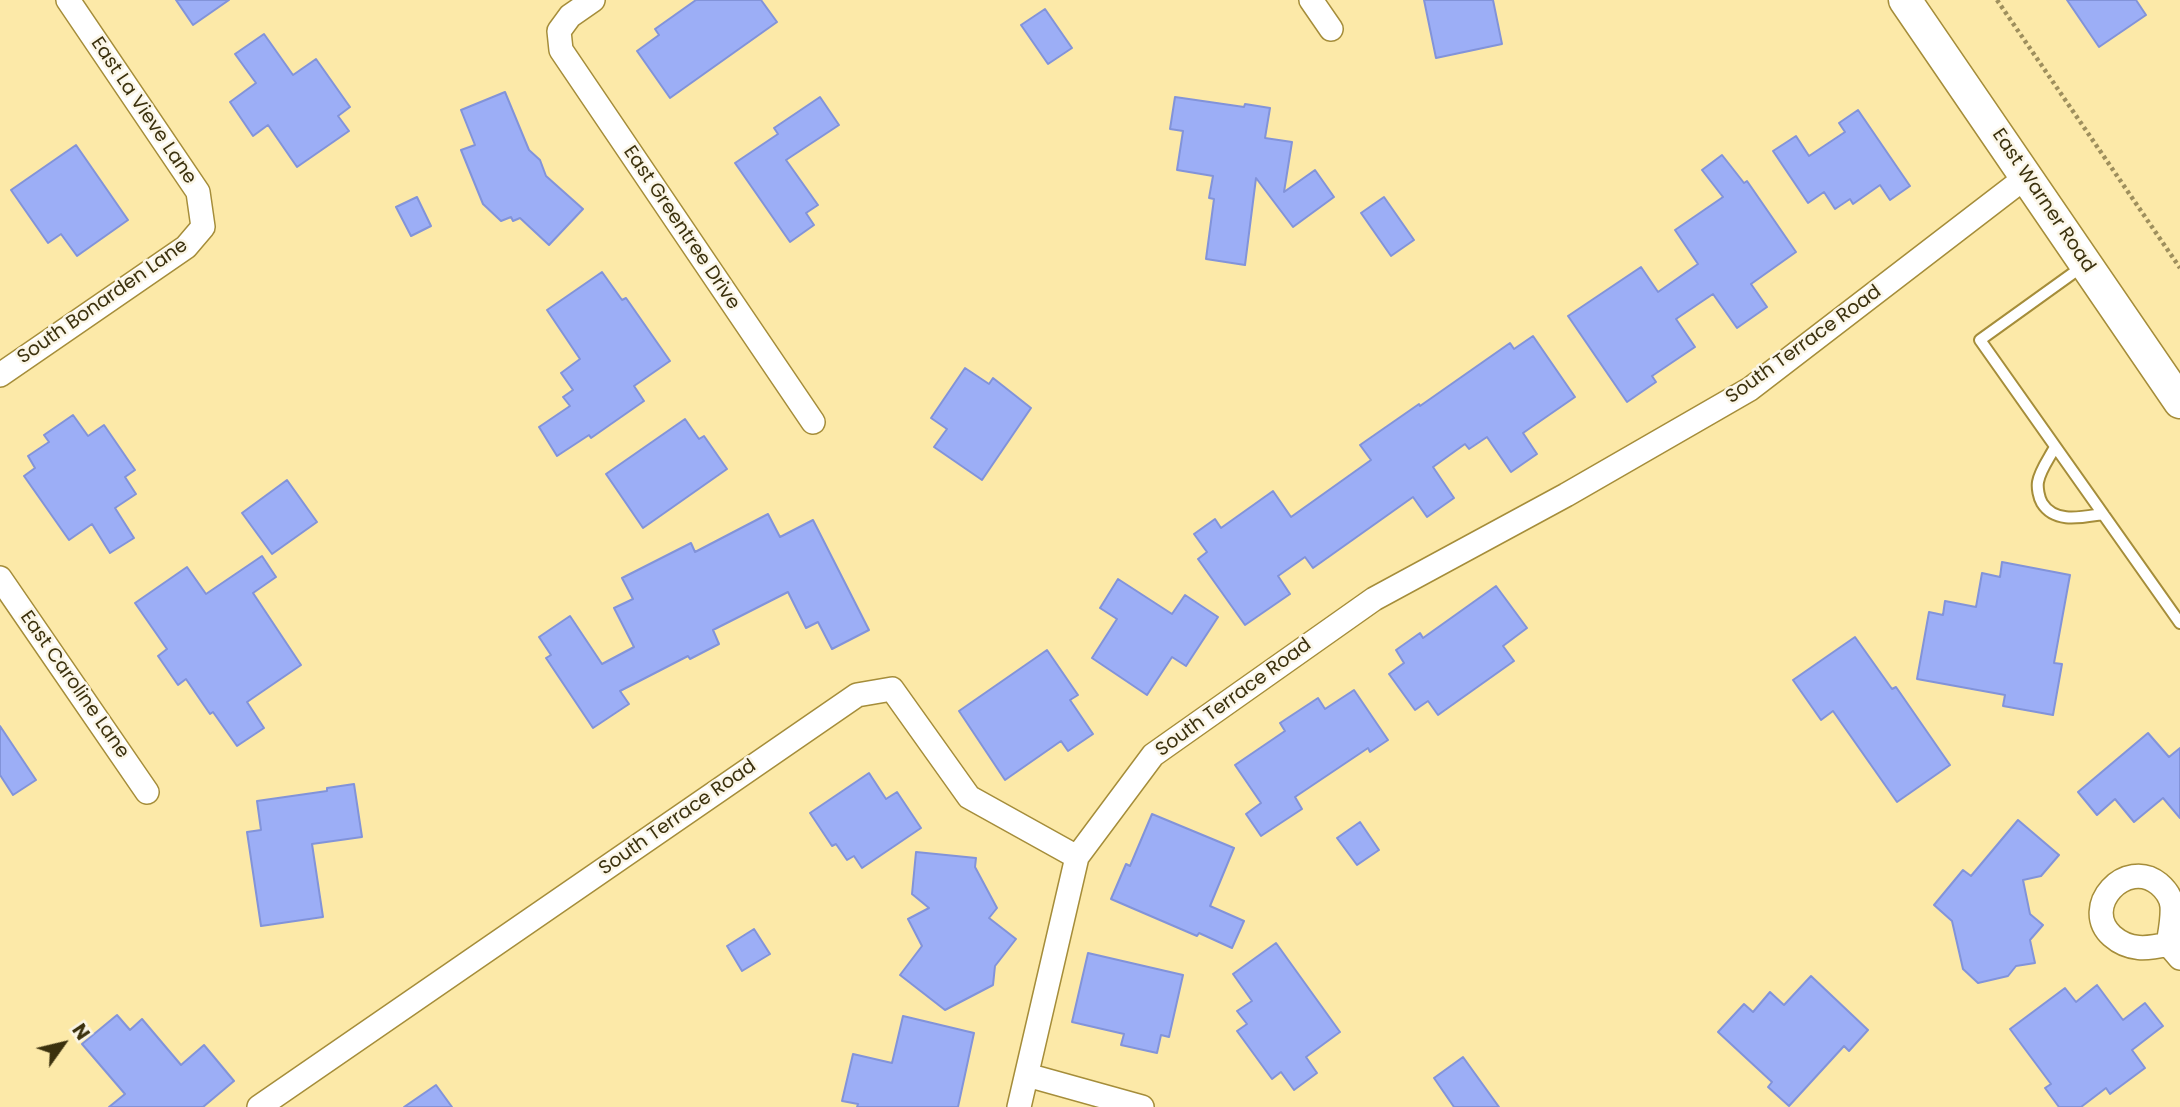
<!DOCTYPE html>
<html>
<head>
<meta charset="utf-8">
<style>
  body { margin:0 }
  #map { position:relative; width:2180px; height:1107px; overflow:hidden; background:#fce9a8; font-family:Poppins,sans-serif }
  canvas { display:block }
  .north { position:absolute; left:28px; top:1009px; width:70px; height:70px; -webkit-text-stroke:5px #fbf6e7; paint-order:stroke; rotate:56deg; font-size:19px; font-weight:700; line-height:28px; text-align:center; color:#3b310e }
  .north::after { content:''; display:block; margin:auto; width:24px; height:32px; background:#3b310e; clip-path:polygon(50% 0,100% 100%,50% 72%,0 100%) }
</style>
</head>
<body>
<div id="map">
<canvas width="2180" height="1107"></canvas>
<div class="north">N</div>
</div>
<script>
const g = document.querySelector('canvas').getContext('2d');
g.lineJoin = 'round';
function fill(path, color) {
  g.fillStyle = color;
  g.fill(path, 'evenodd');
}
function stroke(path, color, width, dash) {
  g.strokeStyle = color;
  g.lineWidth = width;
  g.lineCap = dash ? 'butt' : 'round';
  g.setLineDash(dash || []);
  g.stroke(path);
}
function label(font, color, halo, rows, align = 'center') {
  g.font = font + ' Poppins,sans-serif';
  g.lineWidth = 5;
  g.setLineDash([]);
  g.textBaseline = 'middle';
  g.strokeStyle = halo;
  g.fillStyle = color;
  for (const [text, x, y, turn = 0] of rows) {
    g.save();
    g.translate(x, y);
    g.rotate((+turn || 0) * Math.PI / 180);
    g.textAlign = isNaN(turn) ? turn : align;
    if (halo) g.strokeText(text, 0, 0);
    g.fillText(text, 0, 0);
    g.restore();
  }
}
const building = new Path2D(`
  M 176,0 L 229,0 L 193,25 Z
  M 696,0 L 761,0 L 777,22 L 670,98 L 637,51 L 659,35 L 655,29 Z
  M 1424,0 L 1493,0 L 1502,44 L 1436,58 Z
  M 2067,0 L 2136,0 L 2146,15 L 2099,47 Z
  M 1045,9 L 1072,48 L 1048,64 L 1021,25 Z
  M 264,34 L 293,75 L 316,59 L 350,107 L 338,116 L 349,131 L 297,167 L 268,125 L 253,136 L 230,102 L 256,83 L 235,54 Z
  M 505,92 L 529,150 L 540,160 L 546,176 L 583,209 L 549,245 L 520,218 L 513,221 L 511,217 L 501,221 L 483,204 L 461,150 L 475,145 L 461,110 Z
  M 820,97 L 839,125 L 786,160 L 818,205 L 806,213 L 814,225 L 790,242 L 735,163 L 778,134 L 774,128 Z
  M 1175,97 L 1244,107 L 1245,104 L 1270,108 L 1265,138 L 1292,142 L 1284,192 L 1315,170 L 1334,197 L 1293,227 L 1256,178 L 1245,265 L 1206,259 L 1214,199 L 1209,198 L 1213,176 L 1177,170 L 1183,131 L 1170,129 Z
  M 1858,110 L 1910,186 L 1890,200 L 1880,185 L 1853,204 L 1850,199 L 1835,209 L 1824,192 L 1808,203 L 1773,151 L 1796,136 L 1809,156 L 1845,132 L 1839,123 Z
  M 76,145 L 128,220 L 77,256 L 61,234 L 48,243 L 11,190 Z
  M 1722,155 L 1744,183 L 1747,181 L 1796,252 L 1751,284 L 1767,307 L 1737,328 L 1713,294 L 1676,319 L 1695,347 L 1652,376 L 1656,382 L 1627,402 L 1568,316 L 1641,267 L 1658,292 L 1698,264 L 1675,230 L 1723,197 L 1702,170 Z
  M 417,197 L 431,226 L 411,236 L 396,207 Z
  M 1384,197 L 1414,240 L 1391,256 L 1361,213 Z
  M 602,272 L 622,300 L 626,298 L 670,361 L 634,386 L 644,401 L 591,438 L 589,435 L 557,456 L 539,427 L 570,406 L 563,397 L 573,390 L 561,373 L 580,359 L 547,310 Z
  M 1533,336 L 1575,397 L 1523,433 L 1537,454 L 1511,472 L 1487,437 L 1469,449 L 1465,444 L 1433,467 L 1454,498 L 1427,517 L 1413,497 L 1313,568 L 1305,557 L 1278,576 L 1290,594 L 1245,625 L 1198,559 L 1207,552 L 1194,534 L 1215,519 L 1221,528 L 1273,491 L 1291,517 L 1371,460 L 1360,445 L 1419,404 L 1420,406 L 1510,343 L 1514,349 Z
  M 965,368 L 989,384 L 993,378 L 1031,408 L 982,480 L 934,447 L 947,429 L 931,418 Z
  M 73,415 L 88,436 L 104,425 L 135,470 L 125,477 L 136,494 L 115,508 L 134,538 L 110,553 L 92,524 L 69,540 L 24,476 L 35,468 L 28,456 L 49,442 L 44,435 Z
  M 685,419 L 699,439 L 704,436 L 727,469 L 643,528 L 606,474 Z
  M 287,480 L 317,522 L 272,554 L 242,513 Z
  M 768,514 L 780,537 L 813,520 L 869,630 L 832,649 L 818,622 L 806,628 L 788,592 L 713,630 L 719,644 L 690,659 L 688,656 L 620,691 L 629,704 L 593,728 L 546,658 L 551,655 L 539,637 L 570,616 L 602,664 L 634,647 L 614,608 L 633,599 L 622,578 L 691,543 L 695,552 Z
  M 262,556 L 276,577 L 253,593 L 301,665 L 247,702 L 264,728 L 237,746 L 213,712 L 210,714 L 186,679 L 178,685 L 158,656 L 167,649 L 135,603 L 187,567 L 206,594 Z
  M 2002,562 L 2070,575 L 2054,663 L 2062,664 L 2053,715 L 2003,706 L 2005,695 L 1917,679 L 1929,612 L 1943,615 L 1945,601 L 1976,607 L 1982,573 L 2000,577 Z
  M 1118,579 L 1172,614 L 1185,595 L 1218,617 L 1186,666 L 1172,657 L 1147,695 L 1092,658 L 1117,619 L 1100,608 Z
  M 1496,586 L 1527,628 L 1503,646 L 1514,661 L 1438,715 L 1428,701 L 1415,710 L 1389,674 L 1404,663 L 1396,650 L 1420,633 L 1423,638 Z
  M 1855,637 L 1892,689 L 1896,687 L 1950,765 L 1897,802 L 1833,711 L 1821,720 L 1793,680 Z
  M 1047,650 L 1078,695 L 1070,700 L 1093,734 L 1068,751 L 1061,741 L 1005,780 L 959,711 Z
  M 1354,690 L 1388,740 L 1370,752 L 1368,748 L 1295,797 L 1302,809 L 1261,836 L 1246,814 L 1261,803 L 1235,765 L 1285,731 L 1280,723 L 1318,698 L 1325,709 Z
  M 0,726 L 36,780 L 13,795 L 0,775 Z
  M 2148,733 L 2169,757 L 2180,748 L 2180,818 L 2163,798 L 2134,822 L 2115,799 L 2097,815 L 2078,792 Z
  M 869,773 L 886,799 L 897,792 L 921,828 L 862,868 L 854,856 L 847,860 L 836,844 L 832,846 L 810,813 Z
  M 354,784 L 362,837 L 312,844 L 323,917 L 261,926 L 247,832 L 261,830 L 257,801 L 327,791 L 327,788 Z
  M 1152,814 L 1234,848 L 1210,906 L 1244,921 L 1232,948 L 1199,933 L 1197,936 L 1111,899 L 1126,864 L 1130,866 Z
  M 2018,820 L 2059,855 L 2041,876 L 2023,880 L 2030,914 L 2043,925 L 2030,940 L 2035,963 L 2016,966 L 2008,976 L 1978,983 L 1963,969 L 1952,921 L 1934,905 L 1963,870 L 1971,876 Z
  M 1360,822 L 1379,850 L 1357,865 L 1337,838 Z
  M 916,852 L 976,858 L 975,867 L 997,908 L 989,918 L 1016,939 L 995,966 L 993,985 L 945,1010 L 900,975 L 922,946 L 908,919 L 929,908 L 912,894 Z
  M 754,929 L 770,954 L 742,971 L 727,946 Z
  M 1276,943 L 1340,1032 L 1306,1057 L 1317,1073 L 1294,1090 L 1281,1072 L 1272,1079 L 1237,1031 L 1247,1024 L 1237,1011 L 1252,1001 L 1233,974 Z
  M 1088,953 L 1183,975 L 1169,1037 L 1161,1035 L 1157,1053 L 1121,1045 L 1124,1034 L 1072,1022 Z
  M 1811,976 L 1868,1030 L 1849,1051 L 1844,1046 L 1789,1106 L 1768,1087 L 1772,1082 L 1718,1032 L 1744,1004 L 1753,1012 L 1770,992 L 1784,1005 Z
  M 2097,985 L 2123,1020 L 2145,1003 L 2163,1026 L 2132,1050 L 2145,1068 L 2110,1094 L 2106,1088 L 2081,1107 L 2059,1107 L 2045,1088 L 2051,1084 L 2010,1029 L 2065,988 L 2076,1002 Z
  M 117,1015 L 130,1030 L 142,1019 L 181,1065 L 204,1045 L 234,1081 L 203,1107 L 109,1107 L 125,1094 L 82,1044 Z
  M 903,1016 L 974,1033 L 958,1107 L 857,1107 L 858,1104 L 842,1101 L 853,1054 L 892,1063 Z
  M 1463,1057 L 1499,1107 L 1454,1107 L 1434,1078 Z
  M 436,1085 L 452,1107 L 404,1107 Z`);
const path = new Path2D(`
  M 1997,0 L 2180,268`);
const service = new Path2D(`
  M 2083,266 L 1980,340 L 2180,623
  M 2055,447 C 2050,457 2040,470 2038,482 C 2037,488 2039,498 2042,503 C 2055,524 2082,517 2103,514`);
const minor = new Path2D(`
  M 593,0 L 570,16 L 559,31 L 561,50 L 813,422
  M 1311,0 L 1331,29
  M 0,375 L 186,247 L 203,227 L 198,192 L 68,0
  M 0,578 L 147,792
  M 2168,944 C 2147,949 2129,951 2112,936 C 2080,907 2126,857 2159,884 C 2166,890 2171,897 2172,906 C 2173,919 2170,932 2168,944 L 2180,958
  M 1027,1075 L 1142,1107
  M 259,1107 L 857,695 L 892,689 L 969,797 L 1077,857
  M 1019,1107 L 1077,857 L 1153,755 L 1374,599 L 1566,495 L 1750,389 L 2026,177`);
const secondary = new Path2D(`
  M 1905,0 L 2180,402`);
const streetNames = [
  ["East La Vieve Lane",143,111,56],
  ["East Warner Road",2043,201,56],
  ["East Greentree Drive",681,228,56],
  ["South Bonarden Lane",103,302,-35],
  ["South Terrace Road",1804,345,-36],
  ["East Caroline Lane",74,685,55],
  ["South Terrace Road",1234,698,-36],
  ["South Terrace Road",678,818,-35]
];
fill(building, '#9caef6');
stroke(building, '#8293d9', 2);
stroke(service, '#a58d3a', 14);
stroke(minor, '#a58d3a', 26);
stroke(secondary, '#a58d3a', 35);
stroke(path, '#9e8f5d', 4.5, [3.5, 3.5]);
stroke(service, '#fff', 10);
stroke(minor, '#fff', 23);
stroke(secondary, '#fff', 32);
label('19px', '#3b310e', '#fbf6e7', streetNames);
</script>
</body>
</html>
